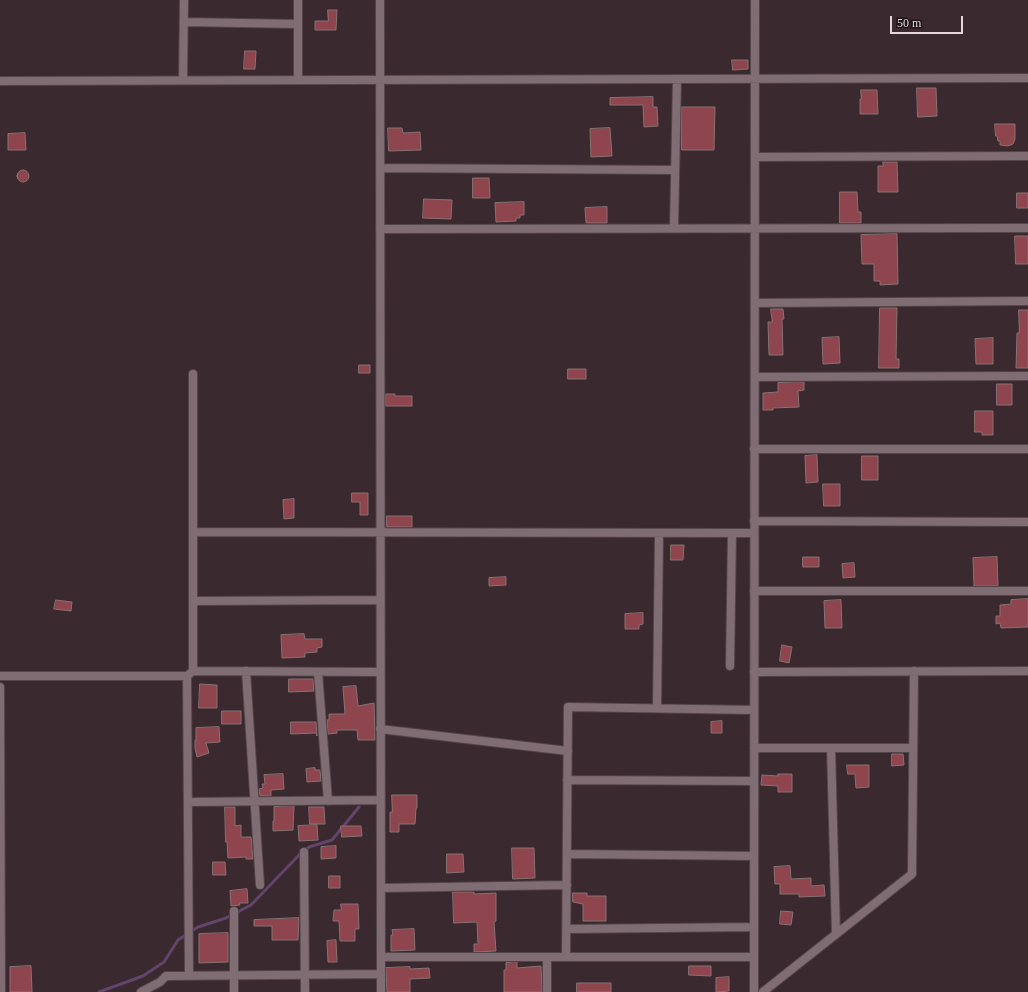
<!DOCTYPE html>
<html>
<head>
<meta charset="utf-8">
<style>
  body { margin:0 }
  #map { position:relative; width:1028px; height:992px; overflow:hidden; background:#3a292f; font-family:"Times New Roman",serif }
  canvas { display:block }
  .scale { position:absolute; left:890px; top:16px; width:73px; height:18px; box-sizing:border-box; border:2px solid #e2d6da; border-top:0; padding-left:5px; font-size:12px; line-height:14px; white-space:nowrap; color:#e2d6da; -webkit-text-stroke:3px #1c1417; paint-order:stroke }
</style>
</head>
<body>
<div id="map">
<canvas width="1028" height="992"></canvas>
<div class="scale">50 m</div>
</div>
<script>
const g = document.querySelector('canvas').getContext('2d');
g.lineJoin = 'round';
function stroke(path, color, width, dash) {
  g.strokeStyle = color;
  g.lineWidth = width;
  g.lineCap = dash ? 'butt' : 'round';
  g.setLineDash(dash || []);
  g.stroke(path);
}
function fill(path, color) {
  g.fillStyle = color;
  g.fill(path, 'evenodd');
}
const stream = new Path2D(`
  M 99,992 L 143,976 L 164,962 L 178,940 L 198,927 L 226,918 L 251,905 L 300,854 L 309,847 L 332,840 L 359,807`);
const building = new Path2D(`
  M 328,10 L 337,10 L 336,30 L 315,30 L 315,21 L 328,21 Z
  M 245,51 L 256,51 L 255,69 L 244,69 Z
  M 732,60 L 748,60 L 748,69 L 733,70 Z
  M 917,88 L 936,88 L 937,116 L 918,117 Z
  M 861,90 L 877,90 L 878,114 L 860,114 L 860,99 L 861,99 Z
  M 653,97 L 653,107 L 657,107 L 658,126 L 644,127 L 643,105 L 610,105 L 610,98 Z
  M 682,107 L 715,107 L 714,150 L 682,150 Z
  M 995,124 L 1015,124 L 1015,139 L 1013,144 L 1008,146 L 1000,145 L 1000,141 L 998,141 L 997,136 L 996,136 Z
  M 388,128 L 402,128 L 403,133 L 420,132 L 421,150 L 389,151 Z
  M 610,128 L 612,156 L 591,157 L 590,129 Z
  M 25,133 L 26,150 L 8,150 L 8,134 Z
  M 883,162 L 897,162 L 898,192 L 878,192 L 878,166 L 883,166 Z
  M17 176a6 6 0 1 1 12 0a6 6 0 1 1-12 0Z
  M 473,178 L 489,178 L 490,198 L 473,198 Z
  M 840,192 L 857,192 L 858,212 L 861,212 L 861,223 L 840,223 Z
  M 1017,193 L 1028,193 L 1028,208 L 1017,208 Z
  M 424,199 L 452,200 L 451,219 L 423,218 Z
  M 524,202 L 524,215 L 520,215 L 520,218 L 516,218 L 516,221 L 496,222 L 495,203 Z
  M 607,207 L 607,223 L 586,223 L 585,208 Z
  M 897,234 L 898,284 L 880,285 L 880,281 L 874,281 L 874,264 L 862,264 L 861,235 Z
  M 1015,236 L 1028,236 L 1028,264 L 1016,264 Z
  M 880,308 L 897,308 L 896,359 L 899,359 L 899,368 L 879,368 Z
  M 771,309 L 783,309 L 784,319 L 782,319 L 783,355 L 769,355 L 768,322 L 772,322 Z
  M 1019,310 L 1028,310 L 1028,368 L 1016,368 L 1017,333 L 1019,333 Z
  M 839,337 L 840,363 L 823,364 L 822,338 Z
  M 993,338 L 993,364 L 976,364 L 975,339 Z
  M 359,365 L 370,365 L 370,373 L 359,373 Z
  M 568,369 L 586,369 L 586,379 L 568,379 Z
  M 804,382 L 804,390 L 798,391 L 799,407 L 773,408 L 773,410 L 763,410 L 763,393 L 778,392 L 778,383 Z
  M 997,384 L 1012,384 L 1012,405 L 997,405 Z
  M 386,394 L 395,394 L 395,396 L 412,396 L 412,406 L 386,406 Z
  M 975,411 L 993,411 L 993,435 L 982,435 L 982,432 L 975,432 Z
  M 817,455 L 818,482 L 806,483 L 805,456 Z
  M 862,456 L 878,456 L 878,480 L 862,480 Z
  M 823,484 L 840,484 L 840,506 L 824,506 Z
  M 352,493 L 368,493 L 368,515 L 360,515 L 360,502 L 352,502 Z
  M 294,499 L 294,518 L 284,519 L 283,500 Z
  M 387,516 L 412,516 L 412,527 L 387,527 Z
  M 671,545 L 684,545 L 683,560 L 671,560 Z
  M 803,557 L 819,557 L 819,567 L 803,567 Z
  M 997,557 L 998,586 L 974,586 L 973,558 Z
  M 854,563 L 855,577 L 843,578 L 842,564 Z
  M 506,577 L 506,585 L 489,586 L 489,578 Z
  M 1028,599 L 1028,627 L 1001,628 L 1000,623 L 996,624 L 996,616 L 1000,616 L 1000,605 L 1011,604 L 1011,600 Z
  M 56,600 L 72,602 L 71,611 L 54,609 Z
  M 841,600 L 842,628 L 825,628 L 824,601 Z
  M 643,613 L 643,624 L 639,625 L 639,629 L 625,629 L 625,614 Z
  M 304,634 L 305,639 L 322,639 L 322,647 L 317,648 L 317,652 L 305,653 L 305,657 L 282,658 L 281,635 Z
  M 782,645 L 792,647 L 789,663 L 780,661 Z
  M 289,679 L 313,679 L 314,691 L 289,692 Z
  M 200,684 L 217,685 L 217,708 L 199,708 Z
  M 356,686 L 358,706 L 374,703 L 375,740 L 358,740 L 357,730 L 337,730 L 337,733 L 328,734 L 327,720 L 329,720 L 329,714 L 345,714 L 343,687 Z
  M 222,711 L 241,711 L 241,724 L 222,724 Z
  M 722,721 L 722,733 L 711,733 L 711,722 Z
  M 291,722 L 316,722 L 317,736 L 316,733 L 291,734 Z
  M 219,727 L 220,742 L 206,743 L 209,753 L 197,757 L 195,748 L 195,740 L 196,740 L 196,728 Z
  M 892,754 L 903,754 L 904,765 L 892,766 Z
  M 847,765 L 869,765 L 869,787 L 856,788 L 855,774 L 848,774 Z
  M 315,768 L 315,770 L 320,770 L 321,781 L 307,782 L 306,769 Z
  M 283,774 L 284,789 L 271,790 L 271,796 L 260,796 L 259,789 L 263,788 L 262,784 L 265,784 L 264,775 Z
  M 778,774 L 792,774 L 792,792 L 778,792 L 778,786 L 761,785 L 762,775 L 778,776 Z
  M 392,795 L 417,795 L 417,808 L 416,808 L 415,824 L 399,824 L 399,832 L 390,832 L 390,812 L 392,812 Z
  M 294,806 L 293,830 L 273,831 L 273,821 L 274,821 L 274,807 Z
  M 225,807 L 235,807 L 235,826 L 241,825 L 241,837 L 251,837 L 253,859 L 246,859 L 246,857 L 228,858 L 227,842 L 226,842 Z
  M 309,807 L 324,807 L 325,824 L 310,824 Z
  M 317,825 L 318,840 L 299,841 L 298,826 Z
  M 341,826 L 361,826 L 362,836 L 342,837 Z
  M 336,846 L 336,858 L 321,859 L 321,847 Z
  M 512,848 L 534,848 L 535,878 L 513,879 Z
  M 447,854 L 463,854 L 464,872 L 447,873 Z
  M 213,862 L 225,862 L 226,875 L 213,875 Z
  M 790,866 L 791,879 L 811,878 L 811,886 L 824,885 L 825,896 L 799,897 L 799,894 L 780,894 L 780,884 L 775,884 L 774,867 Z
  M 329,876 L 340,876 L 340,888 L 329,888 Z
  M 247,889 L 248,903 L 239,903 L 240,905 L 231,906 L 230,891 Z
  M 453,892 L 474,892 L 474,894 L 496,893 L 496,921 L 494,922 L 496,951 L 474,952 L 474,944 L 478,944 L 477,922 L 454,923 Z
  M 573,893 L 587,893 L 587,896 L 606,896 L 606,921 L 583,921 L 583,904 L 573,902 Z
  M 341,904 L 358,904 L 359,929 L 355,929 L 355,941 L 340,941 L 339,921 L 333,921 L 334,910 L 341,910 Z
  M 781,911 L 793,912 L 791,925 L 780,924 Z
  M 299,918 L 298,940 L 272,940 L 272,926 L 254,926 L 254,920 Z
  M 414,929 L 415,950 L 391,951 L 391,935 L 393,935 L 392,930 Z
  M 228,933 L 228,962 L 199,963 L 199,934 Z
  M 336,940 L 337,962 L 328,962 L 327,941 Z
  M 517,962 L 517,968 L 541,966 L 542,992 L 504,992 L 504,970 L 506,970 L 506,963 Z
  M 31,966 L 32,992 L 10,992 L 10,967 Z
  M 689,966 L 711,966 L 711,976 L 689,975 Z
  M 410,967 L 410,969 L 429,968 L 430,978 L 410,979 L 410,992 L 387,992 L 386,968 Z
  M 729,977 L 729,991 L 716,992 L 716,978 Z
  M 577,983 L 611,983 L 611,992 L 577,992 Z`);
const minor = new Path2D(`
  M 380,0 L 381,992
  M 184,22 L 298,24
  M 183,80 L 184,0
  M 298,80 L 298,0
  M 0,81 L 1028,78
  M 755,157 L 1028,156
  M 380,168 L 675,170
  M 674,228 L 677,79
  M 380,229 L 1028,228
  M 755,303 L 1028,301
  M 755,377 L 1028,376
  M 754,449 L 1028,449
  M 754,521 L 1028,522
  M 193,532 L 754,533
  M 754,591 L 1028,591
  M 193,601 L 380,600
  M 730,666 L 732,533
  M 193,671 L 193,374
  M 246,671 L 260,885
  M 318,672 L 328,801
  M 754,672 L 1028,671
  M 0,676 L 187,676 L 193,671 L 380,672
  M 187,676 L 189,976
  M 0,687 L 1,992
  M 657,708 L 659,533
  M 380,729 L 568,751
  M 754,748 L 913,748
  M 831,748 L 836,934
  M 567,780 L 754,781
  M 188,802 L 380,800
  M 304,852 L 305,992
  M 567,854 L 754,856
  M 381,888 L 567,885
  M 234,911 L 234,992
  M 567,929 L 754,927
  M 381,957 L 754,957
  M 566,957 L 568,707 L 754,710
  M 141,992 L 160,982 L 166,976 L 381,974
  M 547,992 L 547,957
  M 754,992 L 755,0
  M 763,992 L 912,874 L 914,671`);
stroke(stream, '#63446a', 3);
fill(building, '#8e454e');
stroke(building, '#877273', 1);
stroke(minor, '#52454a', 10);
stroke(minor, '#806c73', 8);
</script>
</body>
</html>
